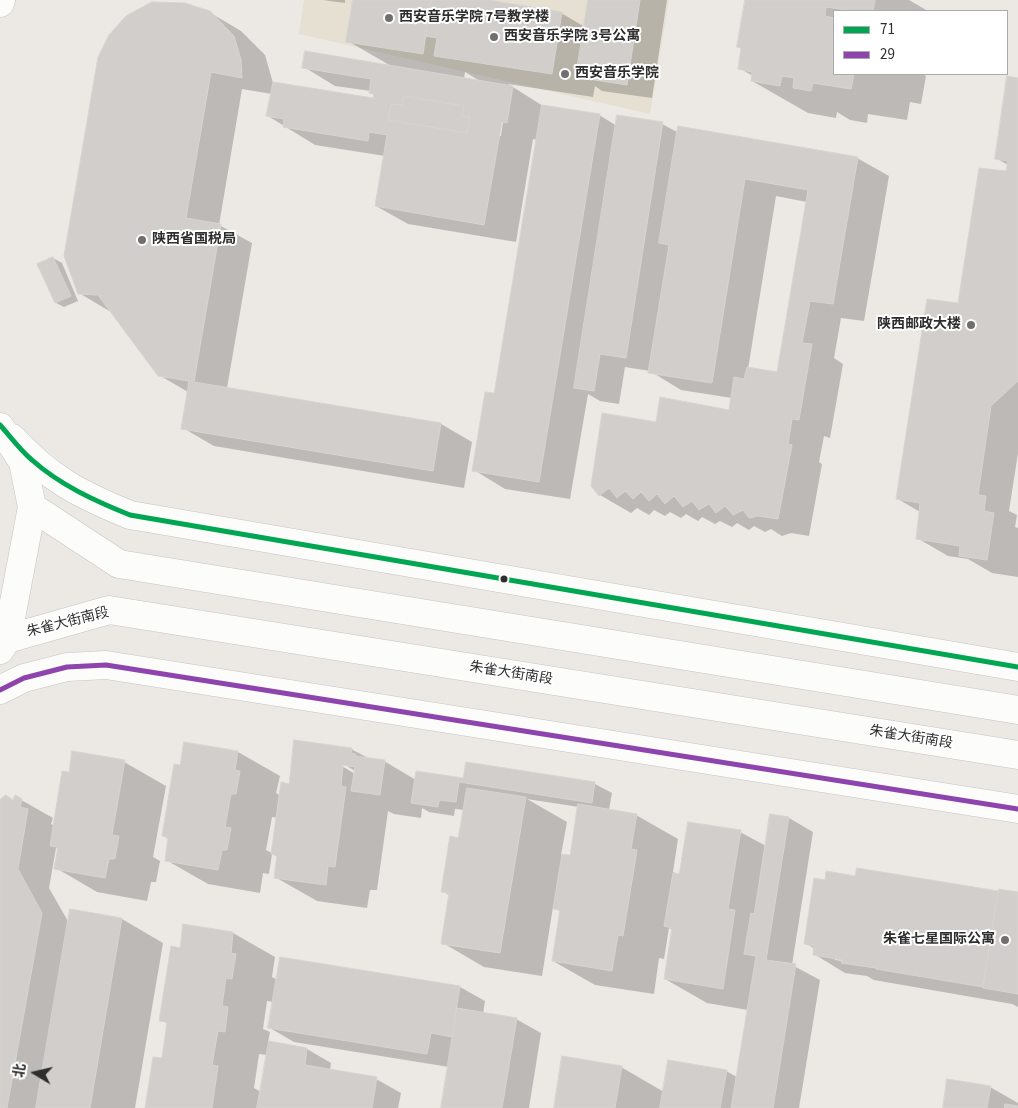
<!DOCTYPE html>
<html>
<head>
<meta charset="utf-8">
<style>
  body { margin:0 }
  #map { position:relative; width:1018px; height:1108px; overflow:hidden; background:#ece8e4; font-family:"Source Sans 3","Noto Sans SC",sans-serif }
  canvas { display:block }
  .legend { position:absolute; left:833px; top:10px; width:175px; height:65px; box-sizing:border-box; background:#fff; border:1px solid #ababab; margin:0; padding:6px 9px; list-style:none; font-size:15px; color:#2e2e2e }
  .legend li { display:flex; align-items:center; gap:10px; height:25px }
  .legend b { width:25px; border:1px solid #ababab }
  .north { position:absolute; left:10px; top:1048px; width:50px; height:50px; -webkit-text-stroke:4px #fff; paint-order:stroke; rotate:279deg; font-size:14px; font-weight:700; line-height:20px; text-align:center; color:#2e2e2e }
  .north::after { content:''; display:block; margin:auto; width:18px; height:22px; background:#2e2e2e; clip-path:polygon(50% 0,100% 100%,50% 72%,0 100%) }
</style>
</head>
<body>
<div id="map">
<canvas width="1018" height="1108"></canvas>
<ul class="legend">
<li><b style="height:6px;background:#00a651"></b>71</li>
<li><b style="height:6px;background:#8e44ad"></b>29</li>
</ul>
<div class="north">北</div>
</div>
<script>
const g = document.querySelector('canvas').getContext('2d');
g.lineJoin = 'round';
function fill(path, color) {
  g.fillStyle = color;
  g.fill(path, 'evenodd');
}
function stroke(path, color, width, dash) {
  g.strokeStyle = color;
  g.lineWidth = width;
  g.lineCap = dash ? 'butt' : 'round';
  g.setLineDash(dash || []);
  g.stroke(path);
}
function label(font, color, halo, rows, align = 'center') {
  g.font = font + ' "Source Sans 3","Noto Sans SC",sans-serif';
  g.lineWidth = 4;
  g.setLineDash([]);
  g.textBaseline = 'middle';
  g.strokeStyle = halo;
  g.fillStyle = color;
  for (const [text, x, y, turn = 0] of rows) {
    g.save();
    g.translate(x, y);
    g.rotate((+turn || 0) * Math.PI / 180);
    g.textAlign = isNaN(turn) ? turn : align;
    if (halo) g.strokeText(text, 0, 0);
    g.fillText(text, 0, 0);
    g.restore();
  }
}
const education = new Path2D(`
  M 304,0 L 669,0 L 650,114 L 299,34 Z`);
const shadow = new Path2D(`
  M 323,0 L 345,0 L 345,3 Z
  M 354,0 L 481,0 L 561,13 L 585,27 L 589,0 L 667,0 L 652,98 L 602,91 L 595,86 L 593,97 L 508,84 L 543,106 L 599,115 L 617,126 L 662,124 L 679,133 L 857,158 L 889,176 L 864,321 L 841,318 L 834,358 L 843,364 L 830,438 L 824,436 L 819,462 L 822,464 L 809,536 L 791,533 L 782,536 L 771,529 L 765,532 L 754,526 L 749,530 L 737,523 L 732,527 L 720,521 L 715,524 L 702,517 L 698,521 L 686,514 L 681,518 L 670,512 L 665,516 L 654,510 L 649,515 L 637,508 L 631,513 L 600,495 L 657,424 L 730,411 L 732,398 L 681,390 L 650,371 L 625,367 L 619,404 L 600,401 L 588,394 L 570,499 L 505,489 L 474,470 L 495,395 L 537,140 L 533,139 L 516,242 L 408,224 L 376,206 L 385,156 L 315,145 L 268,116 L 272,94 L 242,89 L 219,225 L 252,243 L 227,388 L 441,424 L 472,442 L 464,488 L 214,446 L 183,428 L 188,392 L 159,375 L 111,312 L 79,293 L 209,12 L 241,31 L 265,55 L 273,83 L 374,99 L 375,95 L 371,91 L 335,86 L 304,67 L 391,66 L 348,41 ZM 465,72 L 480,81 L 464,79 ZM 502,115 L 504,116 L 501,136 L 498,136 ZM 776,196 L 807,202 L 778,373 L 748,369 Z
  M 746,0 L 909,0 L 928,11 L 834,11 L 834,74 L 922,74 L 926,76 L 921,104 L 910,102 L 907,120 L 868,114 L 867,123 L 850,120 L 837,112 L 836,118 L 808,113 L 752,81 L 753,76 L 739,68 L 742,49 L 738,47 Z
  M 1018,79 L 1018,453 L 1009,511 L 1017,515 L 1015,527 L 1018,528 L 1018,577 L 992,573 L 968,559 L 948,556 L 917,538 L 920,512 L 898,499 L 959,305 L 1007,172 L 1008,165 L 996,158 Z
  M 53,258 L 62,263 L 78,301 L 64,307 L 56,303 Z
  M 185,744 L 238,752 L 280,776 L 276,793 L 281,796 L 290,785 L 351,749 L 370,759 L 384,761 L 416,780 L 464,780 L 467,764 L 595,784 L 612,793 L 609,810 L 636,815 L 678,839 L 673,872 L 680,875 L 740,832 L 766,846 L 789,818 L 813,832 L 792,965 L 820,980 L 799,1108 L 555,1108 L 621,1067 L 664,1092 L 726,1071 L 737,1077 L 748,1010 L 707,1003 L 665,979 L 673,930 L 669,928 L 664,959 L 659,958 L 654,994 L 595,985 L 553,961 L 561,912 L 553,907 L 542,976 L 484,967 L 443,943 L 450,896 L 443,891 L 459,839 L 464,810 L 455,809 L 454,816 L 429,812 L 422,808 L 421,818 L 394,814 L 388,811 L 377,890 L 370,890 L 367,908 L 317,901 L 275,877 L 278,857 L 272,854 L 269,874 L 263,873 L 260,893 L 208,884 L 166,860 L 169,839 L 163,836 L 181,767 ZM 339,761 L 355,771 L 355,774 L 337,763 ZM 527,799 L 579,807 L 571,857 L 561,855 L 567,822 ZM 272,817 L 278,818 L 272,853 L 266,850 Z
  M 124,762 L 166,786 L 153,857 L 160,861 L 156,882 L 151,882 L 147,901 L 97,892 L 56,868 L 59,849 L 56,848 L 49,888 L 69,923 L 122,919 L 163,943 L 135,1108 L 0,1108 L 0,802 L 14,801 L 16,797 L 53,818 L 51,824 L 55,826 L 70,774 Z
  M 856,877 L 1000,893 L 1018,893 L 1018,1007 L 1012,1004 L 874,980 L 867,976 L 845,973 L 814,954 L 815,949 L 805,943 L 826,881 ZM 835,957 L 848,962 L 835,960 Z
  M 184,926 L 233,933 L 275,957 L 272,977 L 278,980 L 281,958 L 460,987 L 485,1001 L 483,1014 L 516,1019 L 541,1033 L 529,1108 L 442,1108 L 449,1067 L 294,1042 L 270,1028 L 274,1002 L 267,1001 L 263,1029 L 270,1032 L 268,1042 L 307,1049 L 331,1063 L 330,1071 L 376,1079 L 401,1093 L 398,1108 L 146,1108 L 163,1060 L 168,1024 L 161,1020 L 181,949 ZM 259,1054 L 267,1055 L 261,1092 L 254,1088 Z
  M 990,1087 L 1018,1103 L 1018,1108 L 944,1108 Z`);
const building = new Path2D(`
  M 353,0 L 431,0 L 423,54 L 346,42 Z
  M 431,0 L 489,0 L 562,12 L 552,74 L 434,56 L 437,38 L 425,36 Z
  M 588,0 L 640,0 L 627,85 L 576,77 Z
  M 745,0 L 875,0 L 873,11 L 854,11 L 826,7 L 825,16 L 834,18 L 834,74 L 854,74 L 851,89 L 813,83 L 811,91 L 793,88 L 794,78 L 782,76 L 780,86 L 751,81 L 752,72 L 738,69 L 741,48 L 737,47 Z
  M 152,2 L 185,3 L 210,11 L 234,36 L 241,60 L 242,78 L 211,72 L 186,218 L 221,224 L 194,382 L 441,423 L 433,471 L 181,429 L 189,381 L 158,376 L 98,295 L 78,294 L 64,256 L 98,57 L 109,35 L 126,16 Z
  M 305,51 L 513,86 L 507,123 L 502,122 L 484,225 L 375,206 L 387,135 L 369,132 L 368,141 L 283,127 L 284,119 L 266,116 L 273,82 L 373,98 L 374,94 L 369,93 L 371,79 L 302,68 ZM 404,96 L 464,106 L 462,116 L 470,117 L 467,133 L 388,120 L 391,104 L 402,105 Z
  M 1007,76 L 1018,78 L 1018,381 L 991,406 L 978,495 L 986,496 L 984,511 L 994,513 L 987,560 L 959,556 L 960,546 L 916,539 L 920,503 L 896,499 L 927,299 L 958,303 L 979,168 L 1006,171 L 1008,161 L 995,159 Z
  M 404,96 L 464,106 L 462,116 L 470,117 L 467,133 L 388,120 L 391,104 L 402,105 Z
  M 542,105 L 600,114 L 539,482 L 472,471 L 485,392 L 494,393 Z
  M 617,115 L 663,122 L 626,358 L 600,354 L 594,391 L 574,388 Z
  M 678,126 L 858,157 L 833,304 L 810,301 L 802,343 L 812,344 L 799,420 L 792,419 L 788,444 L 792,445 L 778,519 L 758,516 L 749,518 L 743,510 L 733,515 L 725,506 L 716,513 L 709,504 L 699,510 L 692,501 L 683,507 L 674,496 L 665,504 L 657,494 L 649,501 L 641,492 L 633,499 L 625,491 L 617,498 L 609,488 L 599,496 L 591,486 L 602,413 L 656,422 L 660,397 L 729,410 L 734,377 L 744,379 L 747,367 L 777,372 L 808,190 L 745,179 L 712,383 L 648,373 L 669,245 L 659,243 Z
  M 53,257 L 71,296 L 55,303 L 37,264 Z
  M 294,740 L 352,748 L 351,753 L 356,754 L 355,756 L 385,760 L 380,795 L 351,791 L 355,767 L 343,765 L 341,786 L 346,787 L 335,867 L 328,866 L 326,885 L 274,878 L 277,855 L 271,854 L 281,782 L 289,784 Z
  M 184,742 L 238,751 L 235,770 L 240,771 L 236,794 L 231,794 L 225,827 L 231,828 L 227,850 L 222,850 L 218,870 L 165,861 L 168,837 L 162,836 L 174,764 L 180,765 Z
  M 72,751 L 125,760 L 112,835 L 119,836 L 115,859 L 109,859 L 105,878 L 54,869 L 58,847 L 50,846 L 62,771 L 69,772 Z
  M 466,762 L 595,782 L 592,803 L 459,782 L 456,802 L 439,800 L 438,807 L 411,803 L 416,771 L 463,778 Z
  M 467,788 L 526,797 L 500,953 L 441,944 L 449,893 L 441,892 L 450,836 L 458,838 Z
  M 6,795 L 13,800 L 15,795 L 22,799 L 20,807 L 28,809 L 18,869 L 42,913 L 7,1108 L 0,1108 L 0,800 Z
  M 578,804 L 637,814 L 631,849 L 637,850 L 623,936 L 618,935 L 612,971 L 552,961 L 560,910 L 553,909 L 562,854 L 570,855 Z
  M 770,814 L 789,817 L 766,960 L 796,964 L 773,1108 L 731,1108 L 756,956 L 744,954 L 751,913 L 754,914 Z
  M 688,822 L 741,830 L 728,909 L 735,910 L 723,989 L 664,979 L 672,928 L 664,926 L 673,873 L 679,874 Z
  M 857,868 L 998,891 L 983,987 L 876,969 L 876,968 L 841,963 L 842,960 L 813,955 L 814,946 L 804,944 L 814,878 L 825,880 L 826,871 L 855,876 Z
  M 999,889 L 1018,892 L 1018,994 L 983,988 Z
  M 70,909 L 122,918 L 90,1108 L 36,1108 Z
  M 183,924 L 233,932 L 231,953 L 236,954 L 232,979 L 226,978 L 222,1006 L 228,1007 L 225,1032 L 218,1031 L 212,1065 L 218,1066 L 212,1108 L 145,1108 L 153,1057 L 162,1058 L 167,1022 L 159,1021 L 171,946 L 180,948 Z
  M 280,957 L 460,986 L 452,1037 L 431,1033 L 427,1054 L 268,1028 Z
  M 457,1008 L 517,1018 L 502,1108 L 441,1108 Z
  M 269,1041 L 307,1048 L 305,1065 L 377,1077 L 372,1108 L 257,1108 Z
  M 562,1056 L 622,1066 L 615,1108 L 554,1108 Z
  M 668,1060 L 727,1070 L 720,1108 L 660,1108 Z
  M 947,1079 L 991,1086 L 987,1108 L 943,1108 Z
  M 1005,1104 L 1018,1106 L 1018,1108 L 1005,1108 Z`);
const minor = new Path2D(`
  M 12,438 C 49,479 81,495 130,515 L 1018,667
  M 0,690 L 24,678 L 67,667 L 106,665 L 1018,809`);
const secondary = new Path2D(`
  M 0,3 L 1,0
  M 0,427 L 23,462 L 32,507 L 7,639 L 0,650
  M 32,507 L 119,564 L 1018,710
  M 7,639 L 109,610 L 1018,755`);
const bus1 = new Path2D(`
  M 0,425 C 10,436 20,450 32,460 C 60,485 95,501 130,515 L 1018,667`);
const bus2 = new Path2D(`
  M 0,690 L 24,678 L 67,667 L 106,665 L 1018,809`);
const markers = [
  [389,18,5,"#706f6e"],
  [494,37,5,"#706f6e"],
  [565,74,5,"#706f6e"],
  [142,240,5,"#706f6e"],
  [971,325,5,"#706f6e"],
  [504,579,4.5,"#2e2e2e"],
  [1005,940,5,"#706f6e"]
];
const poiNames = [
  ["西安音乐学院 7号教学楼",399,18],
  ["西安音乐学院 3号公寓",504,37],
  ["西安音乐学院",575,74],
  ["陕西省国税局",152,240],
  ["陕西邮政大楼",961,325,"right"],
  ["朱雀七星国际公寓",995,940,"right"]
];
const streetNames = [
  ["朱雀大街南段",68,623,-14],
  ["朱雀大街南段",511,674,9],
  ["朱雀大街南段",911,738,9]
];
fill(education, '#e6e0d3');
fill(shadow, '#0003');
fill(building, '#d1cecb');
stroke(building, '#d7d4d0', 1);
stroke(minor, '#c5c4c5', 29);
stroke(secondary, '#c5c4c5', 29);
stroke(minor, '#fcfcfb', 28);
stroke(secondary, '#fcfcfb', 28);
stroke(bus1, '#00a651', 5);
stroke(bus2, '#8e44ad', 5);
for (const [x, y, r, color] of markers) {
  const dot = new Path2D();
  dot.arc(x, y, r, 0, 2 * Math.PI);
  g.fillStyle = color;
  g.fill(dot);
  stroke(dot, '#fff', 2);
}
label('bold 14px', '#2e2e2e', '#fff', poiNames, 'left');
label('14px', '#2e2e2e', '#fff', streetNames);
</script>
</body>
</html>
